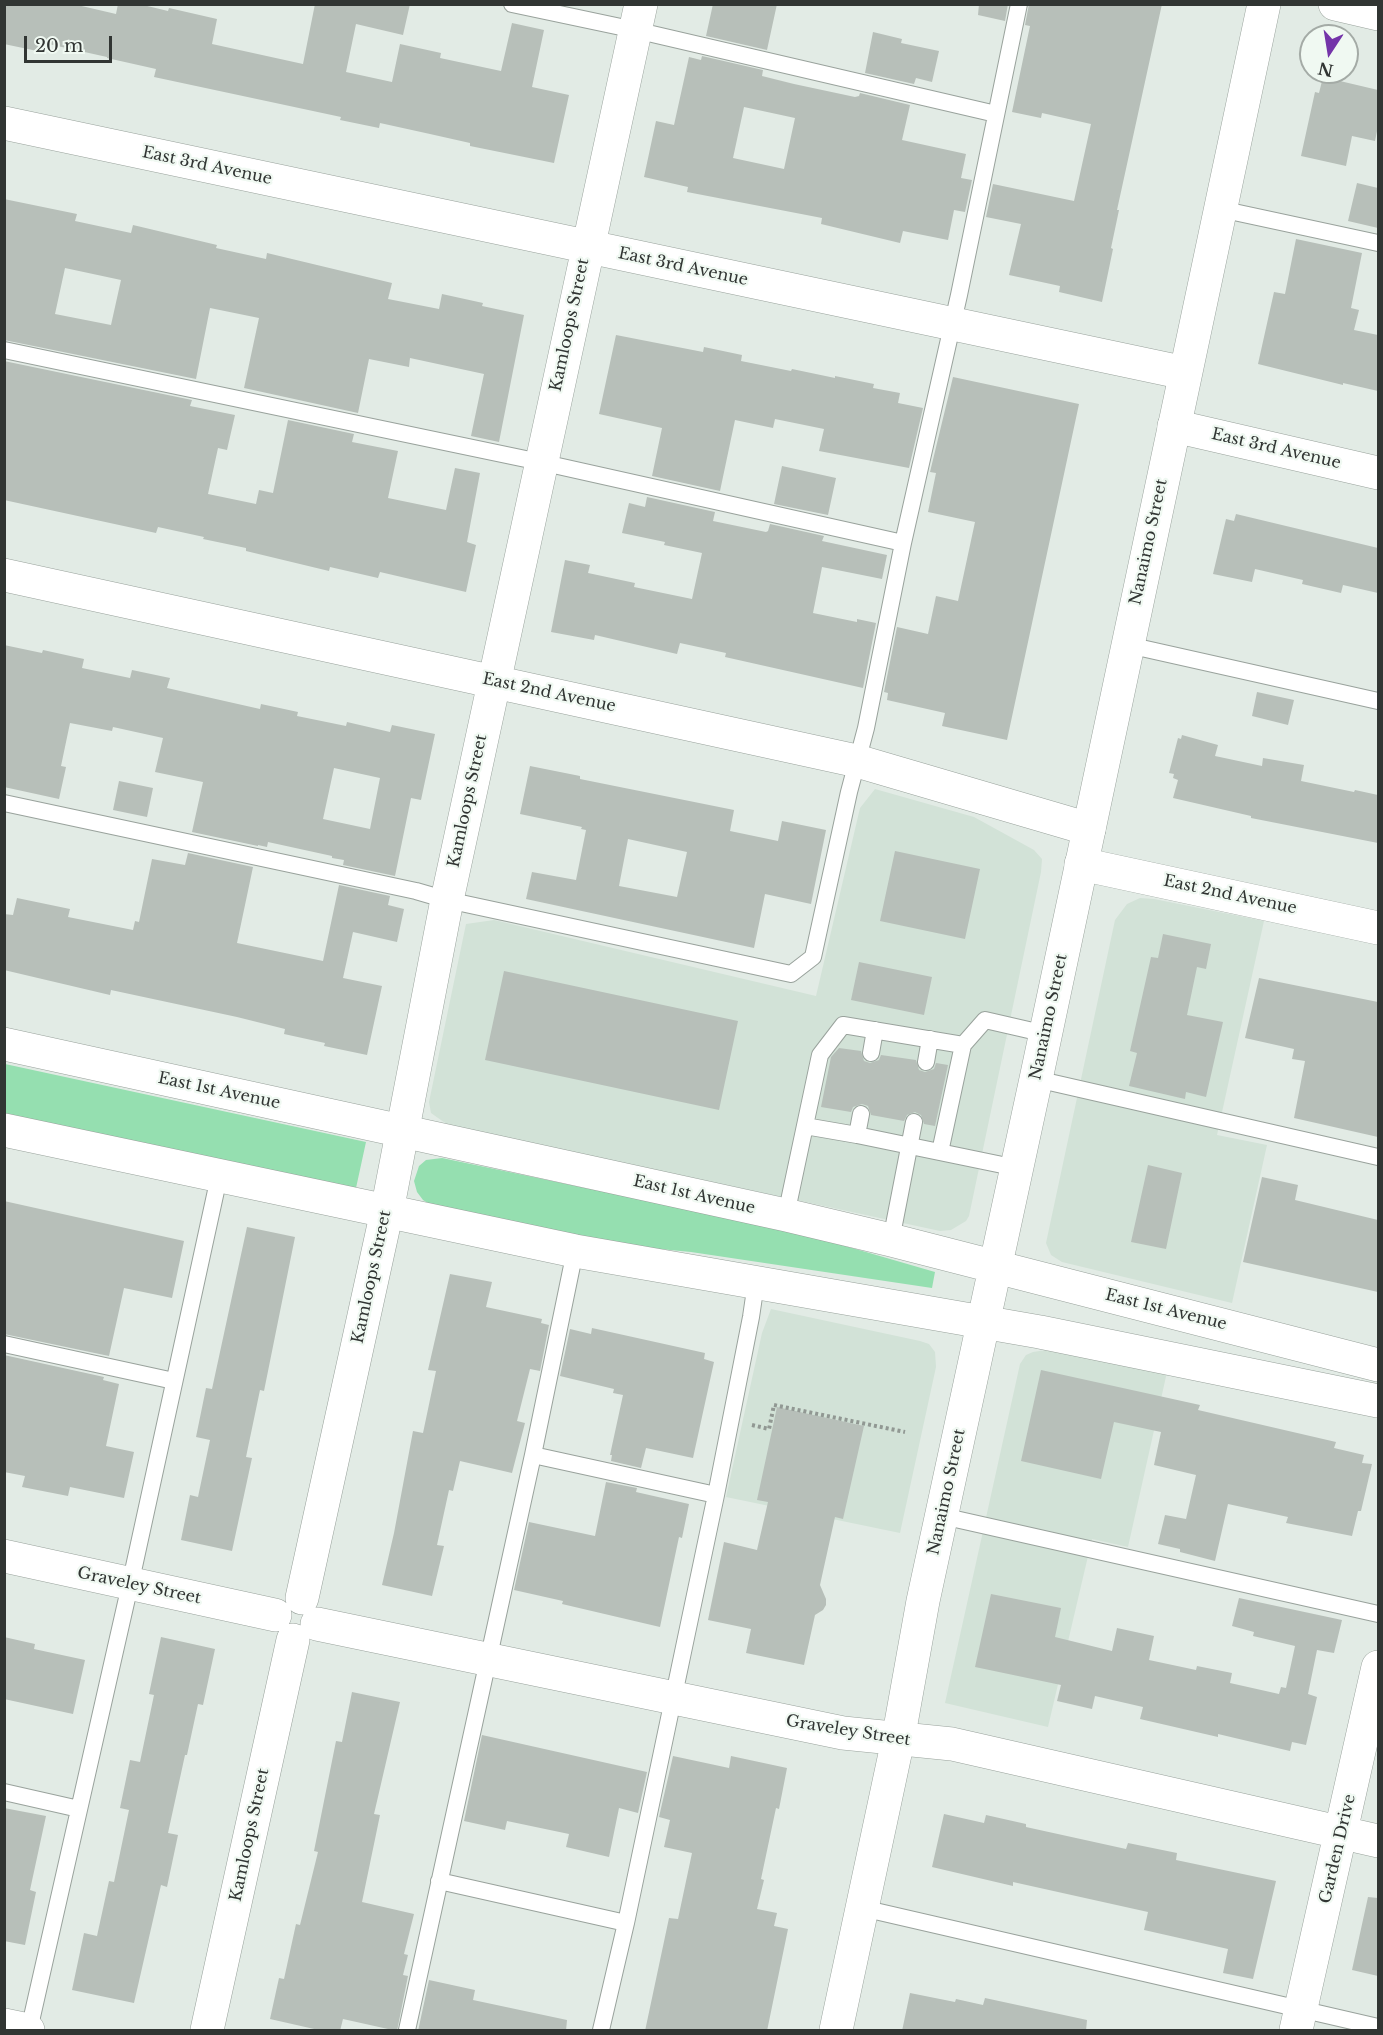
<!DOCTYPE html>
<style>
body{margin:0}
#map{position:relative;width:1383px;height:2035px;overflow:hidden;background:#e2ebe5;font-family:"Libre Baskerville",serif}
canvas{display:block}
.frame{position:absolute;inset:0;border:6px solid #313533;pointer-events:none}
.north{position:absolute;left:1299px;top:24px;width:60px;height:60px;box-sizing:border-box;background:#f0f9f2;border:2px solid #a4aba6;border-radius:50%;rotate:192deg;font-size:16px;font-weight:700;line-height:24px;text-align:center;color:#313533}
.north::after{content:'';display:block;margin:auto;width:21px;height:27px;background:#7434a9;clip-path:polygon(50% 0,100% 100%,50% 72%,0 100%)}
.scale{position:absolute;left:24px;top:36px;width:88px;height:27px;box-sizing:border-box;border:3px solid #313533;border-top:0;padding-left:8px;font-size:18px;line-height:21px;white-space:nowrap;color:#313533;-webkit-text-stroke:4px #f0f9f2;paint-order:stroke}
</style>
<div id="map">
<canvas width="1383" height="2035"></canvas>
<div class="frame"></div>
<div class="north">N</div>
<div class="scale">20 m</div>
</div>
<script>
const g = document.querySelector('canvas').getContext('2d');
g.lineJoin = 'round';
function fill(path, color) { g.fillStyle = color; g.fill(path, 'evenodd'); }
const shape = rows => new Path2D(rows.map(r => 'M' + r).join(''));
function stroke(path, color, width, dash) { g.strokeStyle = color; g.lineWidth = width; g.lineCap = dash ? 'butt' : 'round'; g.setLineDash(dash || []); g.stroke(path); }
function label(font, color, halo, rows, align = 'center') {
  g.font = font + ' "Libre Baskerville",serif'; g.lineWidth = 4.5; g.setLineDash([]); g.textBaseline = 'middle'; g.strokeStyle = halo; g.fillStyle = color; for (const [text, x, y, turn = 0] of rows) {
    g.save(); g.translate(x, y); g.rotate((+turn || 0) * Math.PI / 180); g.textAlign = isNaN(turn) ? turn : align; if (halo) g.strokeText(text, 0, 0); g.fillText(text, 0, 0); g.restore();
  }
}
fill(shape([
 [875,789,974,817,1034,850,1042,859,1041,872,969,1216,966,1221,951,1230,940,1231,448,1125,431,1113,429,1102,466,924,494,920,816,996,860,808],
 [1140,898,1154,899,1264,921,1217,1135,1267,1145,1232,1303,1062,1262,1051,1255,1046,1243,1115,920,1127,904],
 [771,1309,920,1341,929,1344,935,1352,936,1367,900,1533,726,1497,762,1333],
 [1046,1350,1167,1372,1128,1547,1092,1539,1048,1727,945,1703,1020,1364,1026,1355,1033,1352]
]), '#d2e2d7');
fill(shape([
 [5,1064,366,1142,356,1188,5,1114],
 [442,1158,772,1227,828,1241,935,1272,932,1288,691,1252,608,1244,434,1207,423,1200,417,1192,414,1181,419,1166,426,1160]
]), '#95dfb0');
fill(shape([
 [4,4,73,4,116,14,118,4,139,4,168,11,169,8,217,19,212,44,303,64,315,4,410,4,403,35,356,24,346,72,392,82,400,44,441,53,440,58,501,71,512,23,544,30,532,87,569,95,554,163,470,146,470,143,430,134,380,123,379,128,340,120,341,117,154,77,156,69,107,58,107,57,44,43,42,52,4,44],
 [713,4,777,4,767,50,706,36],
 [979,4,1008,4,1005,21,978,15],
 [1029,4,1162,4,1117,210,1119,210,1111,248,1113,249,1102,302,1059,292,1060,286,1009,275,1021,224,986,217,993,184,1074,201,1091,124,1042,113,1041,118,1012,112,1030,26,1025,25],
 [873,32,902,39,901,43,939,51,932,82,916,78,914,84,865,73],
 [702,56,763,70,762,76,794,84,855,97,859,96,860,93,910,105,902,140,966,154,961,178,972,180,965,212,954,210,948,240,903,231,900,243,821,224,822,218,687,192,688,187,644,177,656,121,674,125,689,57,701,60],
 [744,107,795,118,784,169,733,158],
 [1323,77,1378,90,1378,126,1375,141,1352,136,1346,166,1301,156,1315,92,1319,93],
 [1357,183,1378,188,1378,228,1348,221],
 [4,199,77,214,75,221,131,233,133,225,217,245,216,248,266,259,267,253,392,283,388,299,439,309,442,294,483,303,482,306,524,315,499,442,471,436,484,374,410,358,409,367,369,359,358,413,244,388,259,318,210,308,196,379,4,340],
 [65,268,121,280,111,325,55,314],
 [1296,239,1362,253,1351,308,1359,310,1354,330,1378,335,1378,391,1343,383,1343,385,1258,364,1274,292,1285,294],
 [616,335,703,352,704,347,742,355,741,361,791,371,792,369,835,378,835,376,874,384,873,388,900,393,898,403,923,408,909,468,819,451,824,429,775,419,773,428,735,420,720,491,652,476,662,428,599,414],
 [4,361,192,400,190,406,235,415,227,450,218,448,208,494,256,504,259,490,273,493,288,420,354,434,352,442,398,451,388,498,446,510,455,468,480,473,467,542,476,545,466,592,380,572,378,578,330,567,329,571,246,551,246,548,203,539,204,537,158,527,156,533,4,500],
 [953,377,1079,404,1007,740,942,726,945,713,887,700,888,693,884,692,897,627,928,634,936,596,958,601,975,522,928,512,936,473,930,472],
 [782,466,836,478,828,515,774,504],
 [647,497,715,512,713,521,766,532,768,531,770,524,824,536,822,541,887,555,882,579,822,567,813,613,857,622,857,619,876,623,863,688,725,657,726,653,680,643,677,654,595,635,594,640,551,632,565,560,590,565,588,573,635,583,634,587,692,599,702,553,664,545,665,542,622,533,629,503,645,507],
 [1236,514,1378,548,1378,593,1343,585,1341,593,1302,584,1303,580,1255,569,1252,582,1213,574,1226,519,1234,521],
 [4,645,42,653,43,650,84,659,82,668,130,678,132,670,170,678,167,688,260,709,261,704,298,712,297,716,346,726,347,722,390,732,392,725,435,734,421,800,411,798,395,876,343,865,344,860,332,858,332,856,268,842,267,847,258,845,258,846,192,832,203,782,155,772,163,738,113,727,112,731,70,723,61,766,66,767,59,799,4,787],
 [334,768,380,778,370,829,323,819],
 [1257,692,1294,700,1288,725,1252,716],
 [1182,735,1218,745,1215,756,1262,766,1263,758,1304,765,1301,781,1354,792,1355,790,1378,795,1378,843,1251,818,1251,816,1173,798,1178,780,1173,778,1174,774,1169,773,1178,738,1181,739],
 [530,766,580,776,580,779,734,810,730,831,778,841,782,821,826,830,811,904,765,894,754,948,526,899,532,872,576,880,586,830,581,829,582,827,520,814],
 [628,839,687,852,677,897,619,886],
 [119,781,153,788,147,817,113,810],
 [895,851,980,869,965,939,880,921],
 [188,853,253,867,237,943,323,961,339,885,390,896,388,905,404,909,397,942,353,932,343,978,382,986,367,1055,324,1046,325,1043,284,1034,285,1029,237,1017,111,990,110,995,4,970,4,914,13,915,17,898,70,909,68,917,133,930,135,921,139,922,152,859,185,865],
 [1163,934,1211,944,1206,969,1197,967,1187,1015,1223,1022,1206,1097,1186,1092,1185,1099,1129,1086,1137,1053,1130,1051,1151,957,1158,958],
 [859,962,932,977,924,1015,851,1000],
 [504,971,738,1021,719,1110,485,1060],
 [1259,978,1378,1002,1378,1137,1294,1118,1305,1061,1292,1059,1294,1049,1245,1038],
 [839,1048,861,1051,864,1061,870,1063,879,1060,881,1055,916,1060,919,1070,925,1072,934,1069,936,1063,948,1065,935,1126,924,1124,921,1115,915,1112,907,1115,904,1121,871,1115,868,1106,862,1104,853,1107,851,1112,821,1107,831,1057],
 [1148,1165,1182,1173,1166,1249,1131,1242],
 [1262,1177,1298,1185,1295,1200,1378,1220,1378,1292,1243,1262],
 [4,1201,184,1241,172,1298,124,1288,109,1356,4,1334],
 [247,1227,295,1237,264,1391,260,1390,246,1457,252,1458,232,1551,181,1540,190,1495,198,1497,210,1440,196,1437,206,1388,212,1389],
 [450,1274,492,1282,486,1307,542,1319,541,1323,549,1325,540,1371,530,1369,517,1421,525,1423,512,1473,460,1461,453,1491,449,1490,437,1545,444,1546,432,1596,382,1585,394,1533,413,1431,423,1433,436,1371,428,1370],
 [592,1328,705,1353,704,1359,714,1362,693,1458,646,1448,641,1468,611,1461,612,1455,610,1455,623,1395,613,1393,614,1389,560,1376,570,1329,591,1334],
 [4,1355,104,1377,103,1380,119,1384,106,1446,134,1452,124,1498,70,1487,68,1496,22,1487,25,1476,4,1472],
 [1041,1370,1200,1405,1198,1410,1336,1442,1334,1448,1364,1455,1362,1463,1372,1464,1361,1511,1358,1511,1352,1536,1286,1523,1288,1517,1228,1504,1215,1561,1180,1552,1180,1549,1158,1544,1165,1515,1186,1519,1196,1475,1154,1465,1161,1432,1114,1422,1101,1479,1021,1461],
 [777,1407,864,1426,843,1519,835,1517,820,1585,826,1599,826,1605,823,1610,815,1615,804,1665,746,1653,751,1629,708,1620,724,1542,757,1550,768,1502,757,1500],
 [606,1482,637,1488,636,1492,689,1504,682,1538,679,1537,660,1627,562,1604,563,1601,514,1590,529,1522,595,1536],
 [991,1594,1061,1608,1055,1637,1112,1651,1117,1628,1154,1636,1149,1660,1196,1670,1197,1666,1232,1673,1230,1683,1279,1694,1281,1687,1286,1688,1295,1646,1253,1636,1254,1632,1232,1626,1239,1598,1342,1620,1334,1653,1317,1650,1308,1694,1317,1697,1306,1745,1292,1742,1290,1751,1218,1734,1218,1737,1140,1719,1143,1707,1095,1696,1092,1709,1057,1701,1061,1685,975,1667],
 [4,1637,35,1644,34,1649,85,1660,73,1714,4,1699],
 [161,1637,215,1649,203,1705,198,1704,187,1755,185,1755,168,1833,178,1835,167,1887,161,1885,134,2003,72,1990,84,1933,97,1936,109,1881,114,1882,129,1810,120,1808,130,1760,140,1762,154,1695,149,1694],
 [352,1692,400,1702,374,1814,380,1815,362,1902,414,1914,404,1954,408,1955,403,1975,408,1976,397,2031,343,2019,340,2031,323,2031,270,2019,279,1978,284,1979,296,1924,300,1925,318,1852,314,1851,336,1741,342,1742],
 [482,1735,647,1772,638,1813,619,1808,609,1857,566,1847,569,1834,507,1821,505,1830,464,1821],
 [673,1756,729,1768,731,1756,787,1768,779,1809,776,1808,761,1879,764,1880,757,1909,777,1913,774,1926,788,1929,767,2031,645,2031,669,1918,678,1919,692,1853,664,1847,670,1820,659,1817],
 [4,1808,46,1816,30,1890,36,1892,25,1945,4,1941],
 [944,1814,984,1823,986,1815,1026,1824,1026,1827,1126,1849,1128,1843,1177,1853,1176,1860,1276,1881,1253,1979,1223,1973,1228,1949,1144,1930,1148,1912,1013,1882,1013,1886,932,1867],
 [1368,1897,1378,1898,1378,1976,1352,1970],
 [429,1980,475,1990,473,2000,567,2020,566,2031,418,2031],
 [910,1993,955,2002,956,1999,983,2005,985,1998,1087,2020,1086,2031,902,2031]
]), '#b7bfb9');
const lane = shape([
 [512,4,635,30,996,114],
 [1220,209,1378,243],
 [4,350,540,462,903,543],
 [1128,645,1378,701],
 [4,803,416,891,447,900,791,974,813,957,849,792,866,728,903,543,959,295,1019,4],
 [871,1053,875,1030],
 [926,1062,930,1039],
 [1036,1079,1378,1157],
 [805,1126,857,1135,1017,1168],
 [857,1135,861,1114],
 [940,1152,963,1045],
 [786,1215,820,1055,843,1025,963,1045,985,1020,1046,1034],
 [891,1240,914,1122],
 [4,1344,174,1381],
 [533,1455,716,1495],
 [942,1516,1378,1614],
 [4,1792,79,1809],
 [439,1881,626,1923],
 [862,1908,1378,2027],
 [29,2030,130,1585,219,1177],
 [407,2030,533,1455,575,1251],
 [601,2030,626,1923,716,1495,751,1317,756,1283]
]);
const street = shape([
 [1335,4,1378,14],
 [4,123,1185,373],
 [1174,426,1378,473],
 [4,575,857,761,1089,829],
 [1081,864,1378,928],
 [4,1556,275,1615],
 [302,1598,387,1211,447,900,641,4],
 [317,1624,843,1733,952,1744,1378,1841],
 [4,2025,28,2030],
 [207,2030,293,1640],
 [1296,2030,1378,1667]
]);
const secondary = shape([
 [4,1044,786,1215,891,1240,1378,1365],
 [4,1130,575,1251,1040,1332,1378,1401],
 [836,2030,898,1740,923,1601,1036,1079,1264,4]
]);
stroke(lane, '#99a29c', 18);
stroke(street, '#99a29c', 34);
stroke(secondary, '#99a29c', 34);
stroke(shape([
 [752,1425,769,1429,774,1405,905,1432]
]), '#919893', 4, [3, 3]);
stroke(lane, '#fff', 16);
stroke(street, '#fff', 33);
stroke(secondary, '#fff', 33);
label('16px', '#313533', '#f0f9f2', [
 ["East 3rd Avenue",207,166,12],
 ["East 3rd Avenue",683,267,12],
 ["Kamloops Street",570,325,-78],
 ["East 3rd Avenue",1276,449,13],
 ["Nanaimo Street",1149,542,-78],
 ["East 2nd Avenue",549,693,12],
 ["Kamloops Street",468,801,-78],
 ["East 2nd Avenue",1230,895,12],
 ["Nanaimo Street",1049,1017,-78],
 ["East 1st Avenue",219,1091,12],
 ["East 1st Avenue",694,1195,13],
 ["Kamloops Street",372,1277,-78],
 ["East 1st Avenue",1166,1310,14],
 ["Nanaimo Street",947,1492,-78],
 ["Graveley Street",139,1586,12],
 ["Graveley Street",848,1731,9],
 ["Kamloops Street",250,1835,-78],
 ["Garden Drive",1338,1849,-77]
]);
</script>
